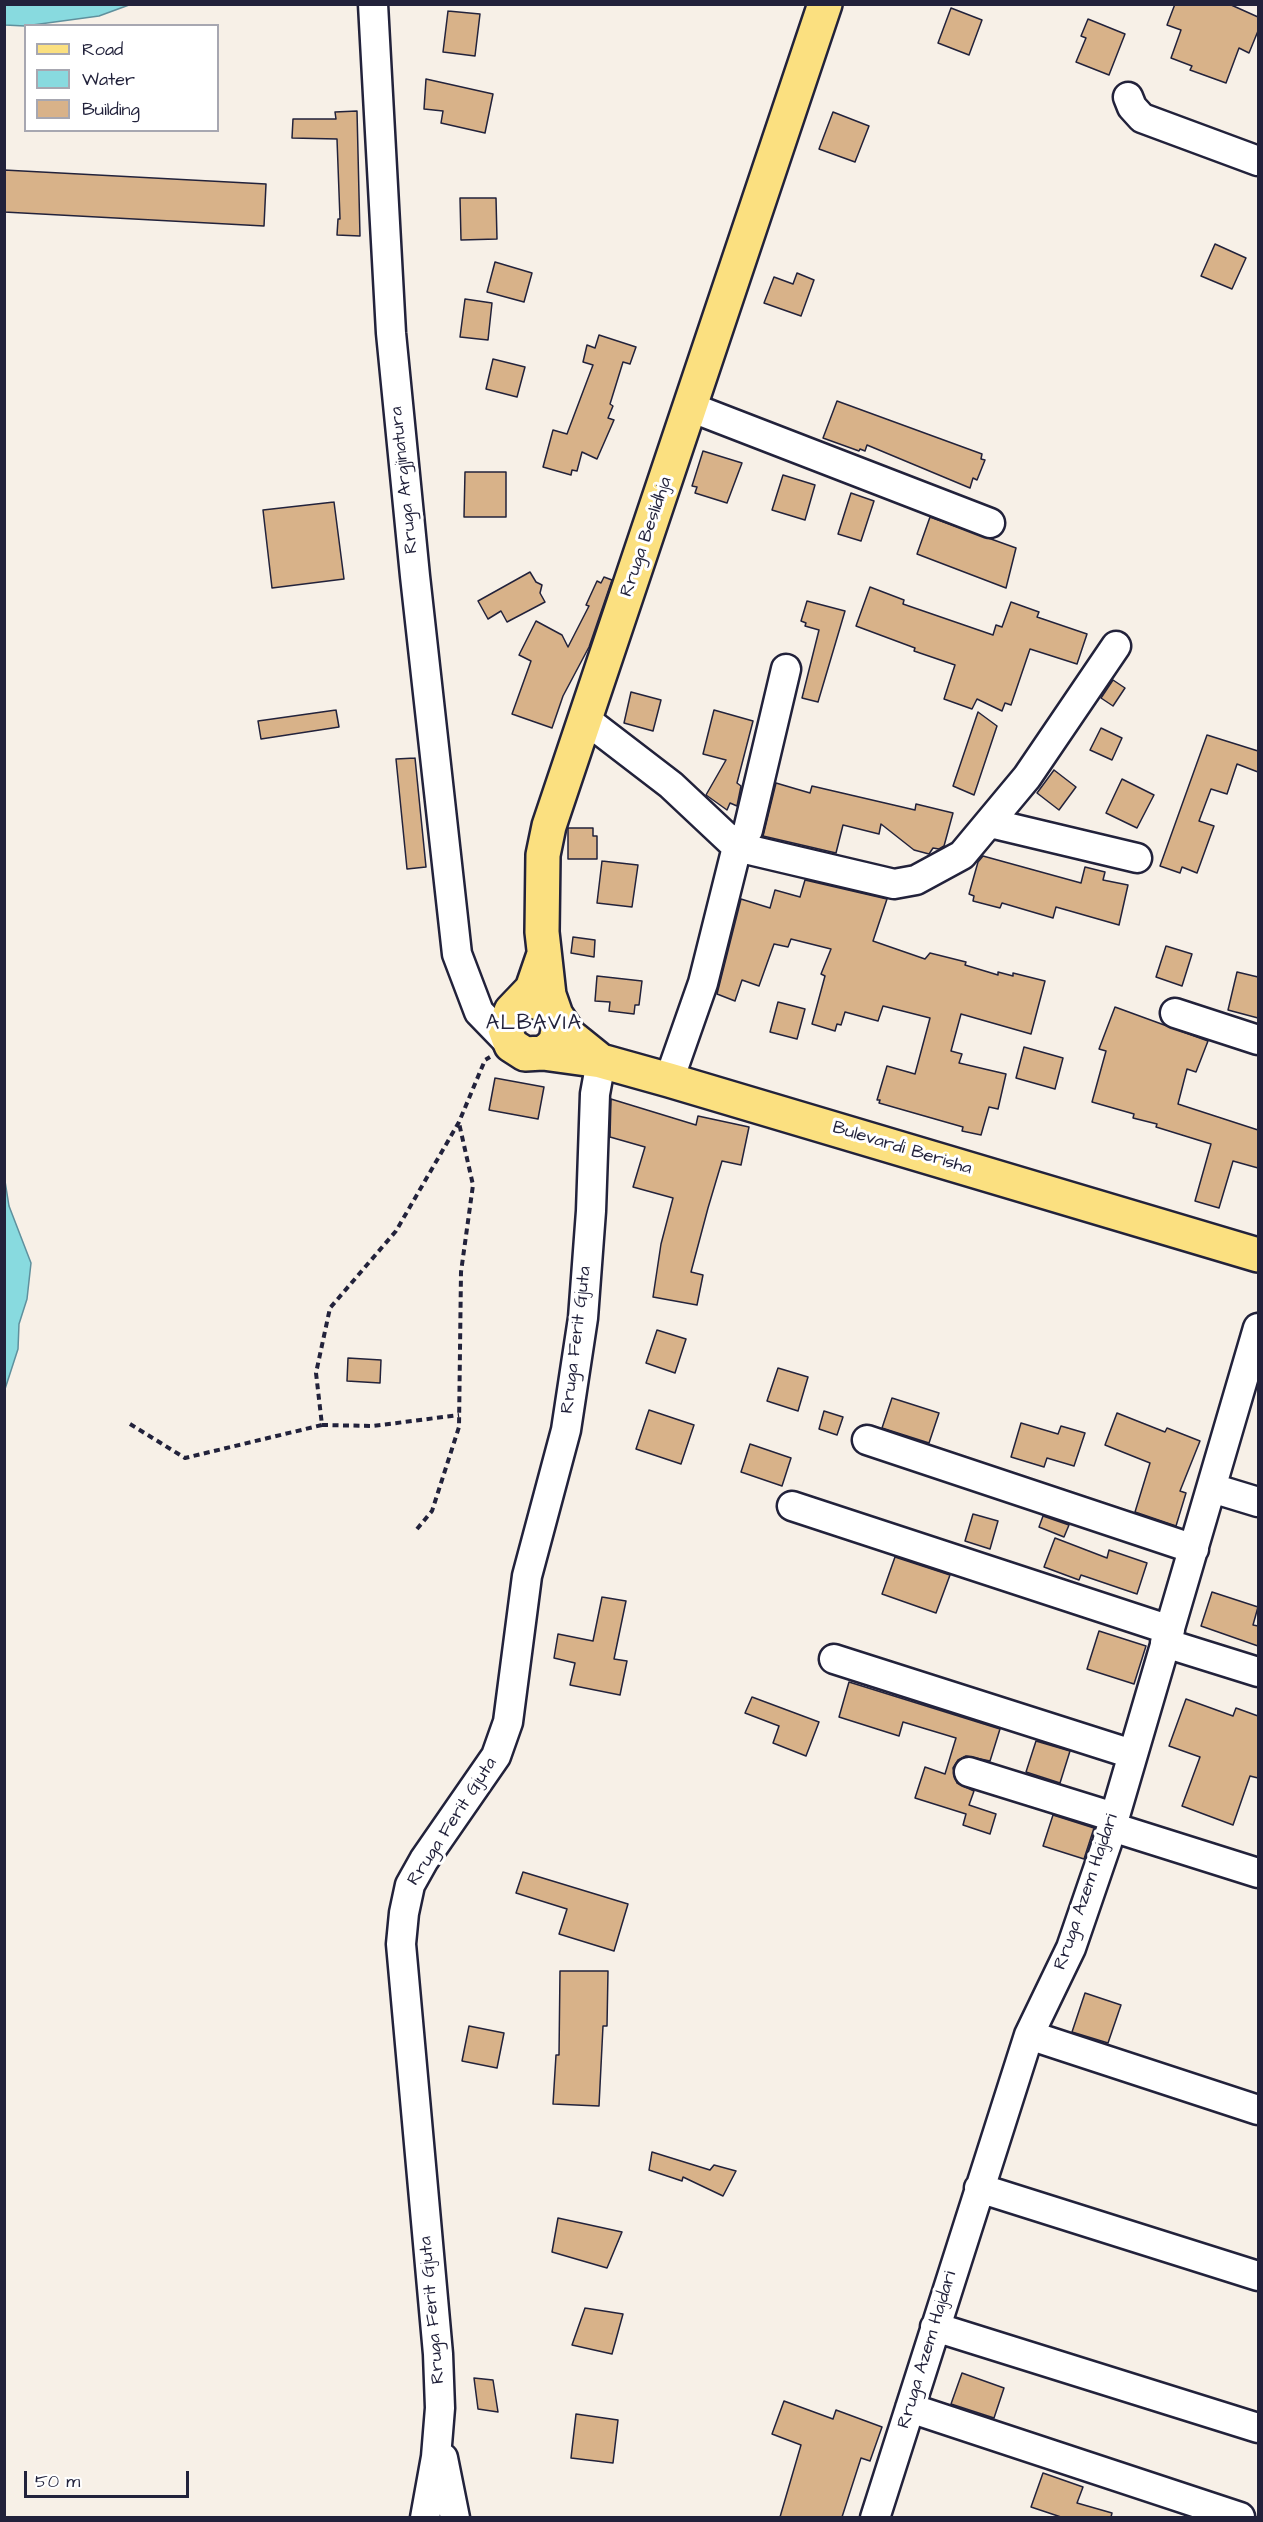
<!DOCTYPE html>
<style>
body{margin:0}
#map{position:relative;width:1263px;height:2522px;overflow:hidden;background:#f7f0e7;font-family:"Architects Daughter",sans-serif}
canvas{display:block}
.frame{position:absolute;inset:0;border:6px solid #22223b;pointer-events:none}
.legend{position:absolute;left:24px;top:24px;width:195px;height:108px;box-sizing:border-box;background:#fff;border:2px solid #a7a7b1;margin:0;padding:8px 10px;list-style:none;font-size:18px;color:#22223b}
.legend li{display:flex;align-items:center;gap:12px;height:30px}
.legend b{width:30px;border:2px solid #a7a7b1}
.scale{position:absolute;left:24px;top:2471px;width:165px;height:27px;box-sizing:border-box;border:3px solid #22223b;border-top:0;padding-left:8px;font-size:18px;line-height:21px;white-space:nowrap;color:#22223b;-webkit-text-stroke:4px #fff;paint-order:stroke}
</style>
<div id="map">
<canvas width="1263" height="2522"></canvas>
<div class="frame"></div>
<ul class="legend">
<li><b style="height:8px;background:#fbe080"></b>Road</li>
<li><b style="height:16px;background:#88dadf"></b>Water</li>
<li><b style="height:16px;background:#d8b289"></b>Building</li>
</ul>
<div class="scale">50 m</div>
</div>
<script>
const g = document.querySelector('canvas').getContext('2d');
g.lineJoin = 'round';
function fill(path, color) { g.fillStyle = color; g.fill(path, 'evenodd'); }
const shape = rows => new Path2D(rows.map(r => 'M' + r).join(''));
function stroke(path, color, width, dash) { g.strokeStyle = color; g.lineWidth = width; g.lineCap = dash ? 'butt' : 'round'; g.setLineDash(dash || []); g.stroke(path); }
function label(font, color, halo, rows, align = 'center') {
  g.font = font + ' "Architects Daughter",sans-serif'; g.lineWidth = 6; g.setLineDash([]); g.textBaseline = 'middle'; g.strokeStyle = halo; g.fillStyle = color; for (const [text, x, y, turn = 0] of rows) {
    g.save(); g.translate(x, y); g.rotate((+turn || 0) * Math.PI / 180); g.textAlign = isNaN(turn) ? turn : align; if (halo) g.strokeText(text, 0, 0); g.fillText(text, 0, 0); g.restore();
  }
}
const water = shape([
 [5,4,129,4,129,5,99,16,25,26,5,25,5,4],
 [5,1148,5,1181,9,1206,31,1263,27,1299,19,1324,18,1349,5,1389,5,1148]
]);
fill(water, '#88dadf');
stroke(water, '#5f909d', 1.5);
const building = shape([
 [1175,4,1229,4,1258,17,1258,31,1249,53,1239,48,1226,83,1190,70,1192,66,1171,58,1181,30,1167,25,1175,4],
 [951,8,982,20,969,55,938,43,951,8],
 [448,11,480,14,475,56,443,52,448,11],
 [1088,19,1125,34,1109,75,1076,62,1086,38,1081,36,1088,19],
 [426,79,493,94,485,133,441,123,443,111,424,109,426,79],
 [357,111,360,236,337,235,338,219,340,219,337,139,292,138,293,119,336,119,335,112,357,111],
 [833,112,869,126,855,162,819,149,833,112],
 [4,170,266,184,264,226,4,212,4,170],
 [460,198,496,198,497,239,461,240,460,198],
 [1215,244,1246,258,1232,289,1201,276,1215,244],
 [495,262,532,273,524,302,487,292,495,262],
 [797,273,814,280,801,316,764,303,774,277,793,284,797,273],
 [465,299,492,303,488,340,460,337,465,299],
 [599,335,636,347,630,364,623,362,610,404,613,406,608,418,614,420,597,459,582,452,577,471,572,470,571,475,543,467,553,430,567,434,593,365,583,362,587,345,595,348,599,335],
 [493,359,525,367,517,397,486,389,493,359],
 [837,401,982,454,981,459,985,460,977,480,973,478,970,488,867,445,865,451,860,449,859,451,823,438,837,401],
 [703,451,742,463,727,503,695,493,697,487,692,486,703,451],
 [465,472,506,472,506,517,464,517,465,472],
 [783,475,815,485,805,520,772,510,783,475],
 [851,493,874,501,861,541,838,534,851,493],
 [334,502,344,579,272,588,263,510,334,502],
 [930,517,1016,548,1006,588,917,554,930,517],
 [530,572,536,582,542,585,540,593,545,602,507,622,501,611,488,619,478,601,530,572],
 [604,577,612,580,589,647,563,696,552,728,512,714,531,661,519,655,536,621,562,635,568,647,589,606,586,605,597,581,601,583,604,577],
 [870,587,904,600,903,604,993,635,996,625,1002,627,1011,602,1039,612,1037,617,1087,634,1077,664,1030,649,1011,705,1005,703,1002,711,977,699,972,709,944,699,955,665,914,651,915,648,856,626,870,587],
 [807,601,845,611,818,702,802,698,819,630,805,626,806,623,801,621,807,601],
 [1113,680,1125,688,1113,706,1101,698,1113,680],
 [631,692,661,700,653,731,624,723,631,692],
 [336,710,339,727,261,739,258,721,336,710],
 [714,710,753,721,737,783,741,786,737,806,730,803,727,810,706,795,726,760,703,754,714,710],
 [978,712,997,726,974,795,953,786,978,712],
 [1101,728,1122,738,1112,760,1090,750,1101,728],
 [1207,735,1258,751,1258,772,1237,764,1227,794,1211,789,1199,821,1214,826,1197,873,1182,867,1180,873,1160,866,1207,735],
 [415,758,426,867,407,869,396,759,415,758],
 [1054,770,1076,787,1059,810,1037,793,1054,770],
 [1122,779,1154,795,1137,828,1106,813,1122,779],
 [776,783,810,793,812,786,915,810,916,804,953,813,944,846,939,849,933,848,929,854,914,850,881,824,879,834,843,825,836,853,763,836,776,783],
 [568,828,593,828,593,836,597,836,597,859,568,859,568,828],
 [983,856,1081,883,1085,867,1105,872,1103,880,1128,885,1119,925,1056,907,1053,918,1002,903,1000,908,973,901,974,896,969,894,978,862,983,856],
 [602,861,638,865,632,907,597,903,602,861],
 [805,880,887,899,873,941,925,959,930,953,966,962,965,965,998,975,998,972,1013,976,1013,973,1045,981,1031,1034,961,1014,951,1051,962,1054,959,1063,1006,1074,998,1109,989,1107,981,1135,962,1131,963,1127,879,1103,880,1100,877,1100,887,1066,915,1074,930,1018,883,1006,878,1021,845,1012,841,1025,837,1024,835,1031,812,1024,825,976,821,974,831,949,791,939,788,947,774,944,759,986,742,980,735,1001,717,994,741,899,770,908,775,890,800,897,805,880],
 [573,937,595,940,594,957,571,953,573,937],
 [1166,946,1192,954,1182,986,1156,977,1166,946],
 [1237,972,1258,977,1258,1018,1228,1010,1237,972],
 [597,976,642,981,639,1005,635,1005,634,1014,609,1011,610,1002,595,1001,597,976],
 [778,1002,805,1009,797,1039,770,1032,778,1002],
 [1115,1007,1208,1041,1196,1072,1187,1069,1178,1104,1258,1130,1258,1168,1233,1161,1219,1208,1195,1201,1211,1144,1156,1127,1157,1124,1133,1118,1134,1114,1092,1102,1106,1051,1099,1049,1115,1007],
 [1024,1047,1063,1058,1055,1089,1016,1078,1024,1047],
 [495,1078,544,1087,538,1119,489,1110,495,1078],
 [611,1099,696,1125,698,1116,749,1127,741,1165,722,1161,708,1208,691,1272,703,1275,697,1305,653,1297,661,1244,673,1198,633,1187,645,1147,610,1137,611,1099],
 [657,1330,686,1339,675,1373,646,1363,657,1330],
 [348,1358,381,1360,380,1383,347,1381,348,1358],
 [778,1368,808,1377,798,1411,767,1401,778,1368],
 [892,1398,939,1413,929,1443,882,1428,892,1398],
 [649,1410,694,1425,681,1464,636,1449,649,1410],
 [824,1411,843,1417,837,1435,819,1429,824,1411],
 [1117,1413,1165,1432,1167,1428,1200,1441,1180,1491,1186,1493,1176,1526,1135,1512,1150,1463,1105,1445,1117,1413],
 [1021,1423,1058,1434,1061,1426,1085,1433,1074,1466,1047,1458,1044,1467,1011,1457,1021,1423],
 [750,1444,791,1458,782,1486,741,1472,750,1444],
 [973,1514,998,1521,990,1549,965,1541,973,1514],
 [1043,1516,1069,1525,1064,1537,1039,1527,1043,1516],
 [1055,1538,1107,1558,1109,1550,1147,1563,1137,1594,1081,1575,1079,1580,1044,1567,1055,1538],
 [895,1557,950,1575,936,1613,882,1594,895,1557],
 [1212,1592,1258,1607,1253,1625,1258,1626,1258,1646,1201,1626,1212,1592],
 [602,1597,626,1601,614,1659,627,1661,620,1695,570,1685,575,1663,554,1658,558,1634,593,1641,602,1597],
 [1099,1631,1146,1646,1134,1684,1087,1669,1099,1631],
 [849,1682,1000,1729,990,1761,966,1756,958,1760,953,1768,957,1783,974,1791,969,1805,996,1814,990,1834,963,1825,966,1814,915,1798,925,1767,945,1774,956,1738,903,1722,899,1736,839,1717,849,1682],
 [752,1697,819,1722,806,1756,773,1743,779,1726,745,1713,752,1697],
 [1186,1699,1233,1716,1236,1708,1258,1716,1258,1778,1250,1776,1233,1825,1182,1806,1200,1757,1169,1746,1186,1699],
 [1036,1741,1070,1751,1060,1783,1026,1772,1036,1741],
 [1053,1815,1094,1828,1084,1859,1043,1846,1053,1815],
 [523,1872,628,1904,614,1951,559,1934,567,1909,516,1893,523,1872],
 [560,1971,608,1971,607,2026,603,2026,599,2106,553,2104,556,2055,559,2055,560,1971],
 [1085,1993,1121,2005,1108,2043,1072,2032,1085,1993],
 [469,2026,504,2033,497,2068,462,2061,469,2026],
 [652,2152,710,2170,714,2165,736,2171,723,2196,683,2177,682,2181,649,2170,652,2152],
 [558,2218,622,2232,607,2268,552,2252,558,2218],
 [585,2308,623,2314,612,2354,572,2345,585,2308],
 [962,2373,1004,2388,994,2418,951,2404,962,2373],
 [474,2378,493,2380,498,2412,478,2409,474,2378],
 [784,2401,833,2419,836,2410,882,2427,870,2461,861,2458,842,2517,780,2517,801,2445,772,2434,784,2401],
 [576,2414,618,2420,613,2463,571,2458,576,2414],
 [1043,2473,1083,2487,1077,2503,1112,2513,1111,2517,1061,2517,1031,2507,1043,2473]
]);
fill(building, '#d8b289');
stroke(building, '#22223b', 1.5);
const minor = shape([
 [373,4,391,333,415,576,457,954,479,1012,511,1045],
 [1128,97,1132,107,1142,118,1258,161],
 [690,407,990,523],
 [786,669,748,830,737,847,894,884,916,880,962,855,1027,777,1116,646],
 [585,719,671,785,737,847,703,983,669,1080],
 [990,823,1137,858],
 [1175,1013,1258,1040],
 [867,1440,1194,1549],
 [1212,1488,1258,1502],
 [792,1506,1170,1630],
 [1165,1643,1258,1672],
 [834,1659,1132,1754],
 [969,1772,1114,1817],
 [1112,1827,1258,1873],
 [1029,2035,1258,2110],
 [979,2188,1258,2276],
 [935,2327,1258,2428],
 [910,2408,1240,2517],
 [443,2458,455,2518],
 [425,2518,436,2457,440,2408,438,2354,401,1944,404,1913,410,1885,424,1860,496,1756,508,1722,527,1576,566,1430,583,1318,591,1211,595,1094,601,1061],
 [875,2518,1029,2035,1071,1948,1107,1843,1258,1328]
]);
const major = shape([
 [517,1005,534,1001,551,1008,559,1024,556,1041,550,1048,543,1053,525,1054,511,1045,505,1029,511,1011,532,989,543,957],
 [543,1053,601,1061,669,1080,1258,1255],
 [601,1061,570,1036,556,1015,549,995,542,932,543,855,549,826,825,4]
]);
stroke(minor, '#22223b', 33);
stroke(major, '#22223b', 38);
stroke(shape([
 [130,1424,185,1458,322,1425,316,1373,330,1308,396,1231,459,1122,485,1060,490,1057],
 [322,1425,373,1426,459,1415],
 [417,1529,432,1511,459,1427,461,1272,473,1185,459,1123]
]), '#22223b', 4, [6, 4.5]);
stroke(minor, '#fff', 28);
stroke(major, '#fbe080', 33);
label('18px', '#22223b', '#fff', [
 ["Rruga Argjinatura",405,480,-96],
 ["Rruga Beslidhja",647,537,-71],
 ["Bulevardi Berisha",902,1149,17],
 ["Rruga Ferit Gjuta",577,1340,-83],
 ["Rruga Ferit Gjuta",453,1822,-57],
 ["Rruga Azem Hajdari",1087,1892,-71],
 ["Rruga Ferit Gjuta",433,2310,-95],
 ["Rruga Azem Hajdari",928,2350,-73]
]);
g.letterSpacing = '1.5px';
label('21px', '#22223b', '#fff', [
 ["ALBAVIA",534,1025]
]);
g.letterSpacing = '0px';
</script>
